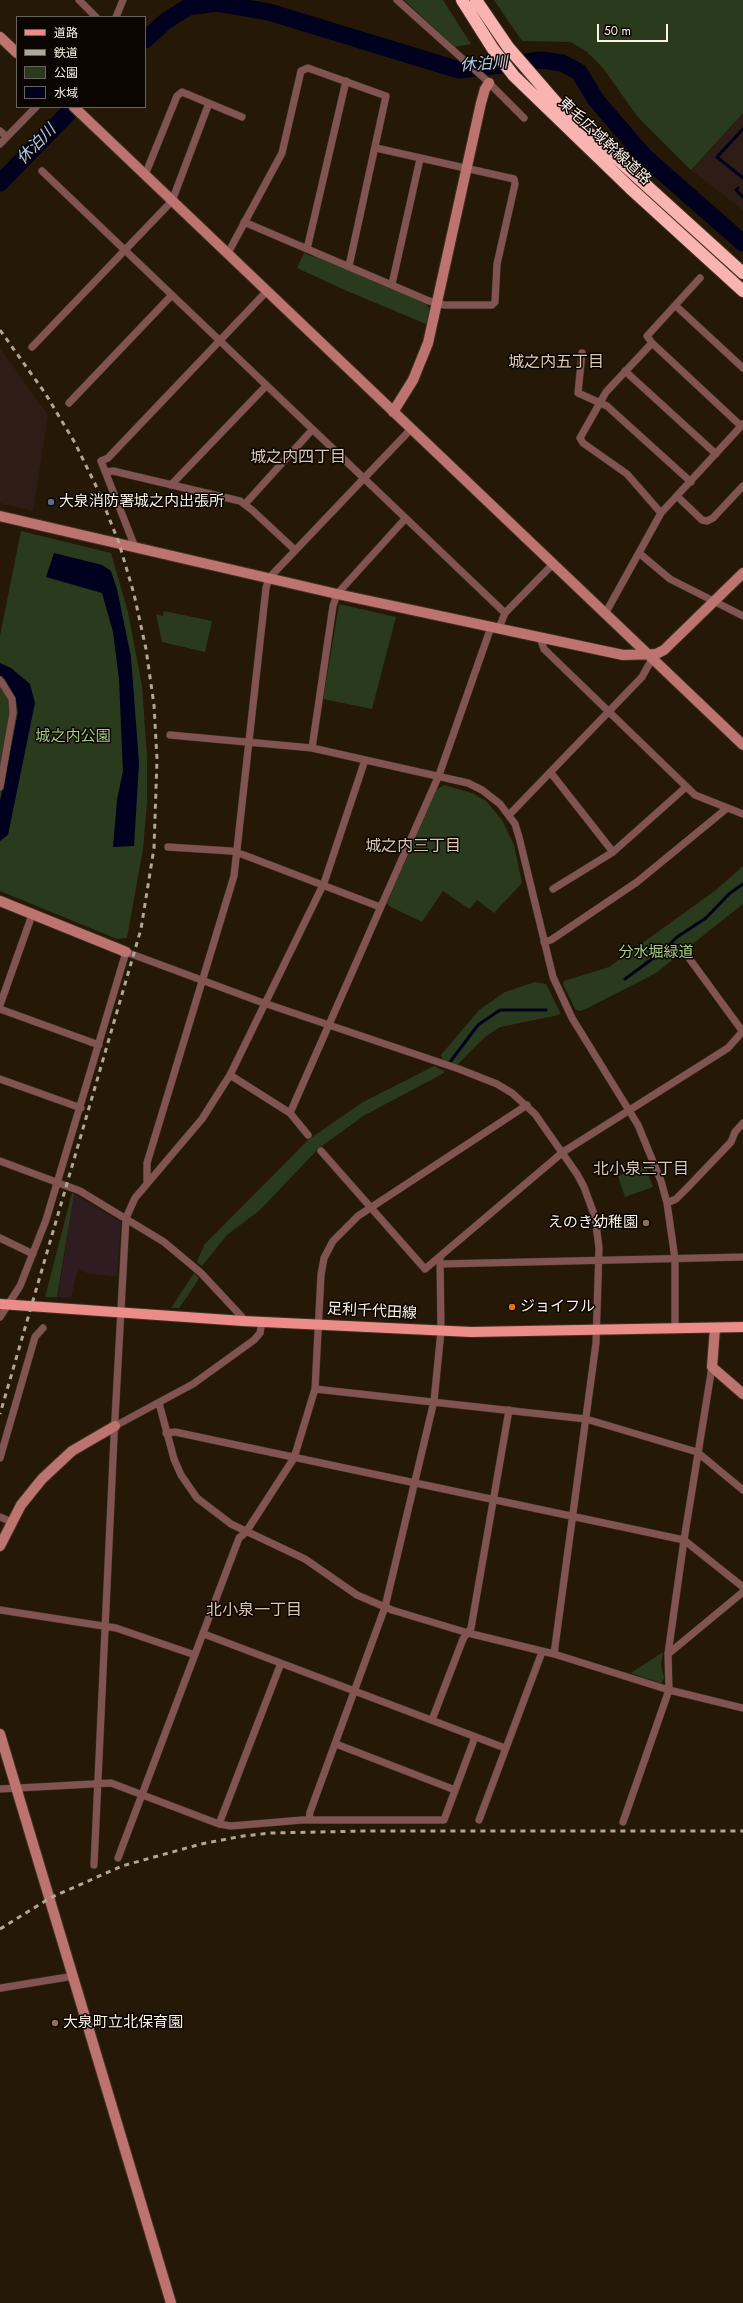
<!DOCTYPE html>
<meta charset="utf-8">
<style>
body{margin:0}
#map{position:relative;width:743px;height:2303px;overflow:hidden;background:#251806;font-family:Jost,"Noto Sans JP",sans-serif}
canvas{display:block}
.legend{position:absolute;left:16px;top:16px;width:130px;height:92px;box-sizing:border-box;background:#0a0501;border:1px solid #6a635d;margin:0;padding:5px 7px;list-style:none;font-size:12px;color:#fbf1e6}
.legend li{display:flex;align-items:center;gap:8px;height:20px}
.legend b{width:20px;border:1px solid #6a635d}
.scale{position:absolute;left:597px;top:24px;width:71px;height:18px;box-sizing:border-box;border:2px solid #fbf1e6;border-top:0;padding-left:5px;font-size:12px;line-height:14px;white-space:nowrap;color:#fbf1e6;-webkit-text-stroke:3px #0a0501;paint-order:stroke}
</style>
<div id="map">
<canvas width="743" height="2303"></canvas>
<ul class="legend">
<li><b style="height:5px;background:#eb8c89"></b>道路</li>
<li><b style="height:5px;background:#b1a699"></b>鉄道</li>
<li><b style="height:11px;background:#2a3a1d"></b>公園</li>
<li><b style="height:11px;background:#00001f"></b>水域</li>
</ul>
<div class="scale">50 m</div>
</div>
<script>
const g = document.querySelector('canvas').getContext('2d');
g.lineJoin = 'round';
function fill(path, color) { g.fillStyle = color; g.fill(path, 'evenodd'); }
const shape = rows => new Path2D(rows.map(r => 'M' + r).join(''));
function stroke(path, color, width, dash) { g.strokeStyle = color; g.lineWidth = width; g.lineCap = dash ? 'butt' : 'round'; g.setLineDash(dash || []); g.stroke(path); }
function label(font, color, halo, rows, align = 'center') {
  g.font = font + ' Jost,"Noto Sans JP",sans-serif'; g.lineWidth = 3; g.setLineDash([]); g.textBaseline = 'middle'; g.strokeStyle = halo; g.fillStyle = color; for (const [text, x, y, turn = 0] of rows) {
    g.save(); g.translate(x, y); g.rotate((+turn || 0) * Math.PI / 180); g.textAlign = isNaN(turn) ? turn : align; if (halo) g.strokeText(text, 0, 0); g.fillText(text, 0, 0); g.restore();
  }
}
fill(shape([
 [74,1194,121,1222,117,1277,87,1273,78,1268,71,1298,58,1297]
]), '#2e1c21');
fill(shape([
 [743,113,743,210,691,170],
 [0,348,48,415,33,511,0,503]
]), '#2e1d17');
fill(shape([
 [404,0,443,0,471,44,455,47],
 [494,0,743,0,743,113,691,170,637,116,603,68,587,52,571,42,522,41],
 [304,253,313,257,315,255,426,303,430,311,426,324,347,291,297,268],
 [21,531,111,553,128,612,142,686,147,756,147,803,143,849,127,938,117,939,0,891,0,636],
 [339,604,396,617,372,709,323,699],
 [164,611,212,621,205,652,162,642,156,614,163,616],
 [444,785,472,793,486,801,502,820,514,845,522,883,494,913,477,900,469,909,443,891,422,922,389,906,387,903,437,789],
 [743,866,743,904,656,973,586,1009,579,1011,575,1009,563,984,564,981,609,967,716,890],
 [535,982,546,984,560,1012,559,1015,500,1027,485,1037,457,1065,444,1062,441,1055,479,1010,505,992],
 [434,1066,444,1071,444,1073,365,1115,319,1148,260,1210,227,1235,202,1266,197,1262,204,1245,308,1140,363,1102],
 [645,1166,653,1187,625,1197,618,1176],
 [72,1193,74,1194,57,1297,45,1297],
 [194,1273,199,1278,189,1294,179,1308,171,1308],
 [663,1652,661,1665,664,1678,661,1683,631,1673]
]), '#2a3a1d');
fill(shape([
 [54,553,102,565,111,571,117,589,131,657,139,763,134,846,113,847,117,800,123,771,119,679,113,632,102,593,46,577],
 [0,663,11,668,30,684,35,703,8,835,0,841,0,801,18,712,15,697,5,679,0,677]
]), '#00001f');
stroke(shape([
 [188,7,190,0],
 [743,129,717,157,743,178],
 [738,188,736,190,743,197],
 [625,979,663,951,677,937,706,918,729,894,743,884],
 [450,1062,478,1025,500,1010,546,1010]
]), '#00001f', 3);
stroke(shape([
 [145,40,166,21,188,7,217,3,269,12,459,70,542,60,562,63,579,72,596,100,645,157,743,243],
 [0,183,74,107]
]), '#00001f', 17);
const street = shape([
 [79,0,96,17],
 [397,0,485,79,524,118],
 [116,17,123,0],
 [0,131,7,137],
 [0,144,36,107],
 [42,171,505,613],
 [145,175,177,96,182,92,242,117],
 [244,222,429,301,444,305,492,305,495,302,497,264,515,184,514,179,376,148],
 [307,249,346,81],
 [228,253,282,153,301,71,308,68,386,96,349,266],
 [392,284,420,159],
 [676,306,743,368],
 [652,343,741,426],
 [32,347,172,201,209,103],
 [582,353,578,393,607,406,691,482],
 [625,371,716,454],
 [69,403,171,296],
 [106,472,113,471,240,501,252,510,295,550],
 [171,485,266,386],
 [678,497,702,520,707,521,713,518,743,486],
 [245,504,312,430],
 [661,513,627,474,583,443,580,438,606,392,652,343,647,336,700,278],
 [135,547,101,461,108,458,267,291],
 [639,553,670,579,743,616],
 [605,614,661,513,743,424],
 [499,628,505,613,553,564],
 [540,638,544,649,695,795,743,814],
 [0,680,12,699,13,713,0,787],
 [170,735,312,748,468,783,482,790,500,804,515,824,519,837,553,977,572,1018,638,1125,661,1181,667,1203,675,1259,675,1329],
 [312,748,333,606,337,594,405,519],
 [551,773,613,852],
 [509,815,642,677,652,659],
 [168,847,231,851,244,855,380,907],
 [553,889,613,852,686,787],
 [544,942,551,940,637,882,726,809],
 [686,954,743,1032],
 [0,1005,32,915],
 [0,1009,99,1045],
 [230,1075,290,1113,308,1135],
 [0,1079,81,1108],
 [290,1113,439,775,491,627],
 [321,1151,425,1269,563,1152,728,1048,743,1031],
 [0,1161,80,1191,164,1242,201,1273,242,1317,243,1321],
 [147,1182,147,1163,234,876,266,588,269,578,411,429],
 [667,1203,676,1199,688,1187,731,1142,735,1132,743,1123],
 [0,1238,33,1254],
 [440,1264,743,1257],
 [0,1317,20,1286,46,1220,126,952,258,1001,459,1069,497,1084,512,1093,535,1114,577,1174,584,1187,595,1217,599,1248,596,1343,554,1654],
 [315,1389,586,1419,697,1452,743,1490],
 [159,1403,174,1459,181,1475,197,1498,231,1524,305,1559,357,1595,392,1610,468,1633,554,1654,669,1690,743,1708],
 [115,1426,193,1384,254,1340,260,1333,262,1322],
 [166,1433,175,1432,684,1540,743,1587],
 [0,1458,35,1337,43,1328],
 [0,1517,12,1522],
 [0,1610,116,1628,195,1655],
 [204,1634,505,1748],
 [668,1654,743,1592],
 [432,1720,463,1639,471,1628,509,1410],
 [336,1744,455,1790],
 [0,1789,111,1783,219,1824,231,1826,302,1820,444,1820,475,1737],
 [309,1820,310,1812,385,1607,434,1401,441,1331,440,1257],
 [479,1820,542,1652],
 [623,1822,669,1690,668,1654,684,1540,712,1367],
 [219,1824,281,1663],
 [118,1858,239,1538,246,1532,294,1458,315,1389,321,1275,324,1258,333,1241,358,1216,527,1105],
 [94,1865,114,1437,126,1218,135,1198,202,1119,230,1075,324,883,365,760],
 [1,1988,74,1976]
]);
const secondary = shape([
 [0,37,17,53],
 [74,107,743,745],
 [393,412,413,380,428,343,481,103,485,89,489,83],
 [0,516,337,594,623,655,656,654,664,650,743,573],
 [0,901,126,952],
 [715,1328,712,1367,743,1394],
 [0,1546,21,1505,42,1479,72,1451,115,1426],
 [0,1734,171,2303]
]);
const primary = shape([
 [0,1304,243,1321,471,1332,743,1327]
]);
const highway = shape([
 [462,0,493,49,514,76,630,188,743,291],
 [476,0,508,47,560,107,743,273]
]);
stroke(street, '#3f3221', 8);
stroke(secondary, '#3f3221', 12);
stroke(primary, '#3f3221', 12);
stroke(highway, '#3f3221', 14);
stroke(street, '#815452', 7);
stroke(secondary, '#bd7471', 10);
stroke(primary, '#eb8c89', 10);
stroke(highway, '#f9b3b0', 12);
stroke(shape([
 [0,330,45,393,75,443,98,490,119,543,134,594,146,649,154,705,157,759,154,848,141,929,0,1414],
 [0,1929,50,1898,122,1866,201,1844,243,1836,271,1833,366,1831,743,1831]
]), '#b1a699', 3, [5, 5]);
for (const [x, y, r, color] of [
 [51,502,4,"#5c6f8a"],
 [646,1223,4,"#8d6e63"],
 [512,1307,4,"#e8710a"],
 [55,2023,4,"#8d6e63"]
]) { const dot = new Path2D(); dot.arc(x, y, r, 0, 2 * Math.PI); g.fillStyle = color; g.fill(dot); stroke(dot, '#0a0501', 1.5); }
label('15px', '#fbf1e6', '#0a0501', [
 ["東毛広域幹線道路",604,142,43],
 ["足利千代田線",372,1312,3]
]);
label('15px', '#fbf1e6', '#0a0501', [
 ["大泉消防署城之内出張所",59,502],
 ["えのき幼稚園",638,1223,"right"],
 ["ジョイフル",520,1307],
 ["大泉町立北保育園",63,2023]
], 'left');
label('15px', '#a4cd85', '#0a0501', [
 ["城之内公園",73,737],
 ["分水堀緑道",656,953]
]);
label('italic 16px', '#afcaf2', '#0a0501', [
 ["休泊川",484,65,-4],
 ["休泊川",37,145,-46]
]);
label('16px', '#dbc8b2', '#0a0501', [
 ["城之内五丁目",556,363],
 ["城之内四丁目",298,458],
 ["城之内三丁目",413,847],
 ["北小泉三丁目",641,1170],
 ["北小泉一丁目",254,1611]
]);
</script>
